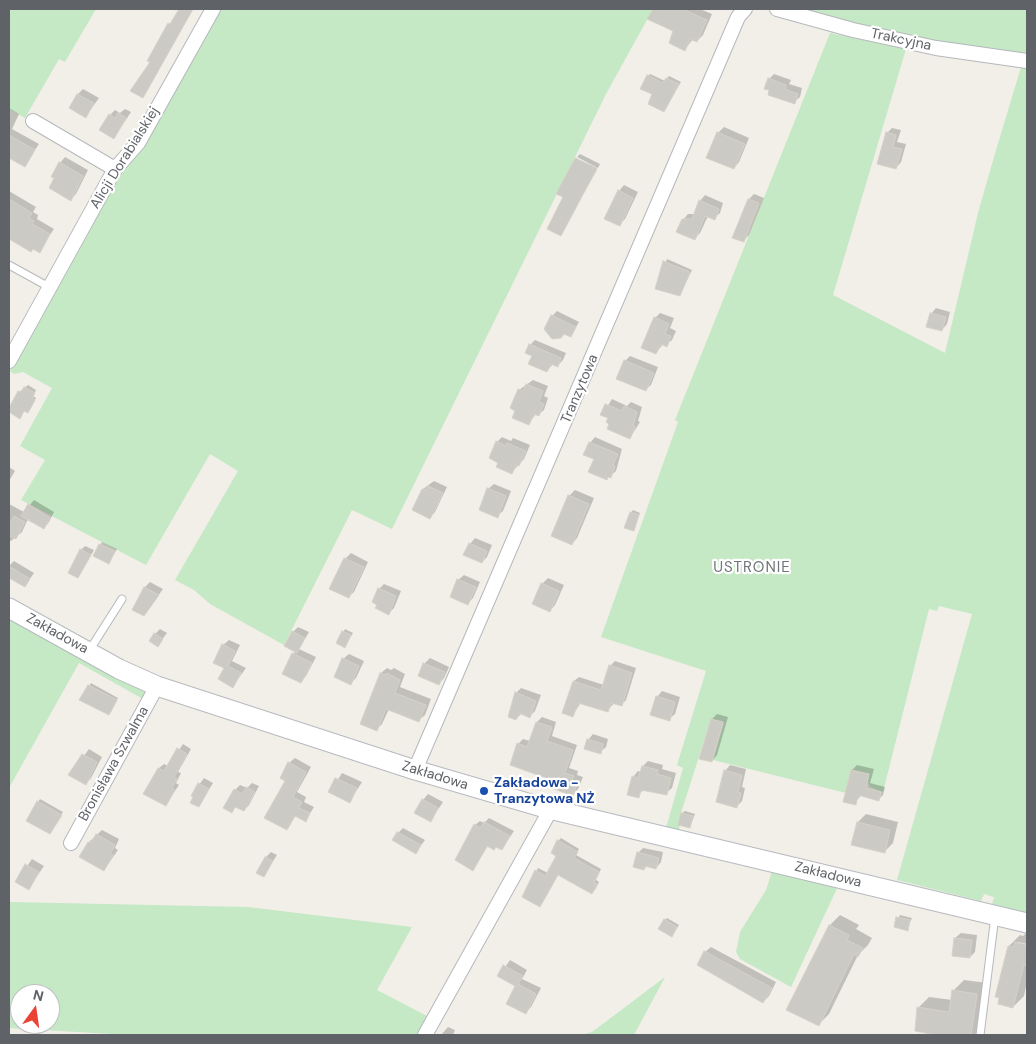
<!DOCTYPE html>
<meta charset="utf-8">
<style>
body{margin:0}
#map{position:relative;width:1036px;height:1044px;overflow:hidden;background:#f1efe8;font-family:"DM Sans",sans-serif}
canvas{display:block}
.frame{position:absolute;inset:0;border:10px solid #5f6368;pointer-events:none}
.north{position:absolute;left:10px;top:984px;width:50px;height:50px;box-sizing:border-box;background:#fff;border:1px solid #bfc1c3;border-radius:50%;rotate:14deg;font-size:14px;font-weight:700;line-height:20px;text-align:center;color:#5f6368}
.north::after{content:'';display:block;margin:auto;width:18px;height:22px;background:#ea4335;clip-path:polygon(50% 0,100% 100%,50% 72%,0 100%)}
</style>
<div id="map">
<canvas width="1036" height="1044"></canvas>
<div class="frame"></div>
<div class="north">N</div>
</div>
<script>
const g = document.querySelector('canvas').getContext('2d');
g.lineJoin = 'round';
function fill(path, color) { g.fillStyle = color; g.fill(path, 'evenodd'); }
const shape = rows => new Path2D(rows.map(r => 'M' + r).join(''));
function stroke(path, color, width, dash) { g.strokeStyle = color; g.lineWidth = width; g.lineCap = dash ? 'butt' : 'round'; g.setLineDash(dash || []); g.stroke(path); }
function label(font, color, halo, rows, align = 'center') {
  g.font = font + ' "DM Sans",sans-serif'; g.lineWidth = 4.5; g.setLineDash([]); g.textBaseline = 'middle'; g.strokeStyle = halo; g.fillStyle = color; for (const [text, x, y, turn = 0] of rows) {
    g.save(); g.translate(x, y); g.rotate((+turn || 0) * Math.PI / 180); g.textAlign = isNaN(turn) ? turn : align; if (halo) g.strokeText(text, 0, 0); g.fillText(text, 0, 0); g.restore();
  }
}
fill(shape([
 [9,9,96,9,65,62,59,59,25,118,9,109],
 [218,9,653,9,606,94,392,529,352,510,284,645,210,604,194,590,175,580,238,471,210,454,146,565,21,500,45,460,20,446,52,388,23,372,14,374,10,371,110,186],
 [789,9,1027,9,1027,56,936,44],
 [830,33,906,49,833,295,945,353,978,213,994,157,1021,67,1027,68,1027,913,992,904,994,897,984,894,981,901,897,880,972,614,939,606,937,611,929,609,883,792,870,787,868,782,869,774,851,770,846,793,713,760,724,723,711,719,681,813,679,831,666,828,683,768,677,765,706,671,601,637,678,422,675,420],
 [9,617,145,691,143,699,79,663,9,788],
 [773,868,839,884,791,987,740,959,736,952,740,932,766,890],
 [9,902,248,907,412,927,377,990,427,1016,418,1035,129,1035,9,1028],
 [20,994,50,994,50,1024,20,1024],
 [665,977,634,1035,582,1035,592,1032,616,1014]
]), '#c5e8c5');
fill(shape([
 [181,9,193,9,142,97,151,62,169,24,174,21],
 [654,9,700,9,712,14,703,35,697,41,693,39,685,49,675,30,649,19],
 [650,74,665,81,669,76,681,82,666,108,648,76],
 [774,74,791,80,789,84,802,88,800,97,794,102,769,79],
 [83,89,99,98,86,116,78,94],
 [9,108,19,114,12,129,39,144,25,165,9,155],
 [125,109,131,112,114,138,110,115,115,110,120,113],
 [724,127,749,138,739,162,734,168,718,133],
 [892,128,901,130,897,142,906,144,901,162,896,168,887,133],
 [580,154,600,164,598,168,577,157],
 [65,157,88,170,76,194,71,199,60,163],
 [576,160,597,170,560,234,564,197],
 [624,185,638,192,625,219,620,224,619,191],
 [9,191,36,207,33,212,38,215,37,219,54,229,39,251,20,244,9,237],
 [754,194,764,198,749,235,743,241,733,237,749,199],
 [705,195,723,203,720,213,714,218,708,216,700,233,695,238,683,220,688,214,695,214,700,201],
 [667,259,692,270,680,295,656,288],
 [936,308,950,312,947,324,942,330,931,314],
 [557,311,579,322,571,336,565,333,552,316],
 [660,313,674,318,670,328,676,331,672,340,666,345,663,344,656,353,655,318],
 [535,340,566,353,563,360,557,366,553,364,547,371,533,355,530,345],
 [630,356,658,367,651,385,645,390,625,361],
 [533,380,548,386,544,396,548,398,544,410,538,415,536,414,529,423,519,390],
 [28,385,36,390,33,396,36,398,30,409,25,410,20,417,9,410,19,392],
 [612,399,627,406,631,402,642,407,638,421,640,422,630,438,611,423,609,418,602,415],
 [502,437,511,441,513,438,530,445,524,459,512,472,500,462,497,442],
 [595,437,622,449,616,471,610,476,595,458,590,443],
 [9,467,15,471,9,481],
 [434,481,447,487,435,512,430,518,423,489],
 [494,484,511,491,503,511,497,516,488,489],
 [575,490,594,498,577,538,572,544,569,496],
 [34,500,54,512,49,522,44,528,28,519,22,532,11,541,9,540,9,504,24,512],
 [633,510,640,513,633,530,631,513],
 [475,538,492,545,487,557,482,562,470,544],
 [102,542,117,549,109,563,94,556],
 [85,546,94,550,78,577,81,550],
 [351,553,368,562,354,592,348,597,345,559],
 [14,561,34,573,25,586,9,576,9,566],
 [464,575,480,582,473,598,468,603,458,580],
 [548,578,564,585,555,605,550,611,534,604,542,584],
 [150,582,163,589,144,615,134,609,145,587],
 [384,584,401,591,394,608,389,613,378,604,379,589],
 [298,627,309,632,299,649,316,657,306,676,301,682,293,654,296,651,293,632],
 [160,629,167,633,158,645,155,634],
 [345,629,353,633,345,646,338,643],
 [229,640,240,645,232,661,246,668,233,686,226,667,223,645],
 [349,654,364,661,356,678,351,683,343,659],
 [430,658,449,667,444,678,439,684,424,664],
 [615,661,636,668,626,700,621,705,614,703,608,710,581,702,573,715,574,681,579,677,604,685,610,666],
 [387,668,391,670,394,668,405,674,400,687,431,699,425,715,419,720,389,709,382,724,376,730,381,673],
 [91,683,118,698,111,712,81,699],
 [521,688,541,695,535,711,530,716,522,713,516,719,516,693],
 [662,691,680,697,675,714,669,719,657,697],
 [717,714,728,717,717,755,712,761,712,719],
 [542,717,556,722,552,736,577,745,569,768,578,771,577,775,583,777,578,789,573,794,518,744,523,739,530,741,537,722],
 [593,734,608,739,606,747,600,752,588,740],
 [183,744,191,749,178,772,181,773,176,783,179,785,165,805,159,768,164,764,168,766],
 [89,749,102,757,91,778,86,784,70,775],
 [295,758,311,767,297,792,306,797,304,802,314,807,306,820,296,815,287,829,287,780,289,763],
 [648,761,663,765,662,769,676,773,672,788,666,793,644,789,638,796,633,777,638,771,641,772,643,766],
 [730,765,746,769,742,787,745,788,742,801,737,806,725,771],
 [857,765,874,769,870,783,885,787,883,795,878,800,861,795,855,803,852,770],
 [342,773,362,782,350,801,330,792],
 [204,778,213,783,199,806,192,795],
 [252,783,259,786,249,805,244,810,237,806,231,811,235,790,240,785,247,788],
 [428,794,443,802,431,820,423,800],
 [40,799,63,812,50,833,38,802],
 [685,811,695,814,690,827,682,813],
 [866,814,898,822,893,843,884,852,858,822],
 [489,818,514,831,502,849,488,846,473,869,475,825,480,821,484,823],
 [403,828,425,840,416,852,398,833],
 [102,830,119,839,115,848,118,850,104,870,89,842],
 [561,838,579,849,576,855,601,869,596,880,599,882,595,890,592,892,558,874,524,897,538,868,548,873,558,855,558,841],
 [643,848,663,852,661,862,656,868,647,866,644,869,638,853],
 [271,852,277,855,264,875,266,857],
 [32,859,44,866,29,888,17,881],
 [840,915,859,925,856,929,872,938,868,945,858,955,829,1014,819,1024,787,1009,830,925],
 [900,915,912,918,907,929,895,926],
 [667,918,679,925,674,933,665,920],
 [1027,932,1027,944,1018,942,1016,944,1027,946,1027,982,1024,996,1013,1007,1009,946,1020,935,1023,936],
 [961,933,977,935,975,952,970,957,955,938],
 [711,947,776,982,769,996,763,1002,705,952],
 [510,960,527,970,522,979,541,988,531,1007,525,1013,516,986,499,976],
 [964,980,987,983,980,1035,937,1035,918,1008,929,997,952,1000,953,991],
 [448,1027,455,1030,453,1035,441,1035]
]), '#0003');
const building = shape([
 [179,9,193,9,143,98,130,91,150,62,147,61,168,23,170,24,179,9],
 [653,9,682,9,707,20,697,42,690,39,685,51,669,43,673,31,647,19,653,9],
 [647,75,663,83,666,78,679,84,664,112,648,104,652,94,640,89,647,75],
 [768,78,786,85,785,89,798,94,795,104,768,95,769,90,764,89,768,78],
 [77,94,94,103,86,118,69,108,77,94],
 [118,113,126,118,114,139,99,130,109,114,115,118,118,113],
 [717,132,745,144,734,169,706,158,717,132],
 [886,132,896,135,893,147,902,149,896,169,877,164,886,132],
 [9,135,35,150,25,167,9,158,9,135],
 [575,158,597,168,561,236,547,229,563,197,556,194,575,158],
 [59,162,83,176,71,201,49,188,54,178,51,177,59,162],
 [618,190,633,198,620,226,604,219,618,190],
 [9,199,32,213,29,218,34,221,32,224,50,234,40,253,33,249,31,252,9,239,9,199],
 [748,199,759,203,744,242,732,238,748,199],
 [699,200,719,209,715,220,705,216,695,240,676,232,682,219,692,219,699,200],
 [663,261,690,272,680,296,655,289,663,261],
 [930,313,946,317,942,331,926,327,930,313],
 [551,315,576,327,571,337,564,334,561,338,552,339,544,329,551,315],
 [654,317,669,324,665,334,671,336,667,347,661,344,656,354,641,348,654,317],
 [529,344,561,358,558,367,551,364,547,372,528,364,532,356,525,353,529,344],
 [624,360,654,373,646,391,616,379,624,360],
 [526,384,543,391,539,402,544,404,539,416,534,414,529,425,512,418,515,411,510,408,518,389,523,391,526,384],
 [24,387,35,393,32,398,35,400,28,413,24,411,20,419,9,412,9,408,18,391,21,392,24,387],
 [605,404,622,411,624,406,637,412,633,426,635,427,630,439,607,429,609,424,606,422,608,418,600,415,605,404],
 [496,441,506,446,507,443,526,451,519,466,516,465,512,474,496,467,498,463,489,458,496,441],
 [589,442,618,454,613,465,615,466,611,478,608,477,607,480,588,472,594,459,583,455,589,442],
 [428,486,443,493,430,519,412,510,422,489,426,490,428,486],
 [487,488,506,496,498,518,479,510,487,488],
 [568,495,589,504,572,545,551,536,568,495],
 [28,504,50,518,44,529,21,516,28,504],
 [630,512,639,515,634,531,624,528,630,512],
 [14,516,25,522,16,539,9,536,9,525,14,516],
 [469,543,487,551,482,563,463,555,469,543],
 [99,544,115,551,109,564,93,556,99,544],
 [80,549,91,555,78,578,68,573,80,549],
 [344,558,364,567,349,598,329,589,344,558],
 [9,566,30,579,25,587,9,578,9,566],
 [457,579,476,587,468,605,450,597,457,579],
 [541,583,559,591,550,612,532,604,541,583],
 [144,587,159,595,144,616,132,610,144,587],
 [378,588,396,596,389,615,375,608,377,605,372,602,378,588],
 [292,631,305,638,297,653,284,646,292,631],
 [342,631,351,635,345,648,336,643,342,631],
 [154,633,163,639,158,647,149,641,154,633],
 [222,644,235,651,228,666,241,673,233,688,218,679,224,668,213,663,222,644],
 [292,653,312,663,301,683,282,674,292,653],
 [342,658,359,666,351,685,334,677,342,658],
 [423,663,445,672,439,685,418,676,423,663],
 [609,665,632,673,622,706,611,703,608,712,578,703,573,717,562,713,573,681,601,690,609,665],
 [380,673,386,675,387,673,400,680,395,693,426,705,419,722,386,709,377,731,360,724,380,673],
 [88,685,117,700,109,715,79,700,88,685],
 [515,692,536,701,530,718,519,713,516,720,508,717,515,692],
 [656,696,675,702,670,721,650,715,656,696],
 [711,719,723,722,712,762,699,759,711,719],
 [536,722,552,727,547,741,573,750,565,773,574,776,572,780,578,782,573,796,554,789,557,782,510,765,517,743,527,747,536,722],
 [587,739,603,744,601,754,584,749,587,739],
 [177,748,187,754,174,777,177,779,172,788,175,790,166,806,143,794,158,768,164,771,177,748],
 [82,754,97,762,86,785,68,775,82,754],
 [288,762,306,772,293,797,302,802,299,808,310,813,306,822,295,816,287,830,264,818,285,781,280,778,288,762],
 [642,766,658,770,657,774,671,778,667,795,641,790,639,798,627,795,632,776,638,778,642,766],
 [724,770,742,775,738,792,741,793,737,808,716,802,724,770],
 [851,770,869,774,866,788,881,792,879,801,858,795,856,805,843,802,851,770],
 [335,778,357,788,350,803,328,792,335,778],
 [198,783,209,789,199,807,190,803,193,797,191,796,198,783],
 [246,787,255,792,244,811,235,807,232,813,223,808,234,789,242,794,246,787],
 [422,799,438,808,431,822,414,813,422,799],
 [37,801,62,815,50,834,26,821,37,801],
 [681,813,693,816,690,828,678,825,681,813],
 [484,822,510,836,502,850,496,847,494,850,487,846,473,871,455,860,474,824,480,828,484,822],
 [857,822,890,830,885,853,851,845,857,822],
 [397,832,421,845,416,854,392,840,397,832],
 [96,834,115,845,110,854,113,855,104,871,79,857,88,842,91,843,96,834],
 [557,840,578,852,574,858,599,872,594,883,597,884,592,894,558,875,540,907,522,897,535,870,545,876,556,856,551,853,557,840],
 [637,852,659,858,656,869,645,866,644,870,633,867,637,852],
 [265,857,273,861,264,877,256,873,265,857],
 [25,864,39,872,29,890,15,882,25,864],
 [896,917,910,920,908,931,894,927,896,917],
 [664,919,677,927,672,937,658,929,664,919],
 [829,925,849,935,847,940,863,948,858,957,854,954,819,1026,786,1010,829,925],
 [954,938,972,940,970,958,952,956,954,938],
 [1015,942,1027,945,1027,966,1024,965,1013,1008,998,1004,999,998,995,997,1008,946,1014,947,1015,942],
 [704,951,772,988,763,1003,697,965,704,951],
 [503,965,523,976,518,984,536,994,526,1014,506,1004,515,986,497,976,503,965],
 [952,990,977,994,971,1035,936,1035,915,1031,917,1007,949,1012,952,990]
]);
fill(building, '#cccac5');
stroke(building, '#d6d1c6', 1);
const lane = shape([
 [9,265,49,287],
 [89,651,122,599],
 [980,1035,995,916]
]);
const street = shape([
 [777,9,853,30,936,48,1027,61],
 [33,121,115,169],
 [9,361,115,169,138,143,213,9],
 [415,770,738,17,745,9],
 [71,843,157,686],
 [425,1035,551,809]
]);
const secondary = shape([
 [9,608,119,669,157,686,415,770,545,808,1027,923]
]);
stroke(lane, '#b5b8bc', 9);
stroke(street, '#b5b8bc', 16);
stroke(secondary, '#b6babf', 21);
stroke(lane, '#fff', 7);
stroke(street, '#fff', 14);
stroke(secondary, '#fff', 19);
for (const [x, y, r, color] of [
 [484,791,5,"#1a4fb4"]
]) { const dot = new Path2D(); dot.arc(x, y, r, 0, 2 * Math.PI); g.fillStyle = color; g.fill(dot); stroke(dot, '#fff', 2); }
label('14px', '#5f6368', '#fff', [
 ["Trakcyjna",901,40,12],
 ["Alicji Dorabialskiej",125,158,-58],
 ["Tranzytowa",580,389,-67],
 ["Zakładowa",57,634,29],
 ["Bronisława Szwalma",114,764,-61],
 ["Zakładowa",435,776,17],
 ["Zakładowa",828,875,14]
]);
label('bold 14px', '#164399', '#fff', [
 ["Zakładowa -",494,783],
 ["Tranzytowa NŻ",494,799]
], 'left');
g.letterSpacing = '1px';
label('15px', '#70757a', '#fff', [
 ["USTRONIE",752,568]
]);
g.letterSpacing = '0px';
</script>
